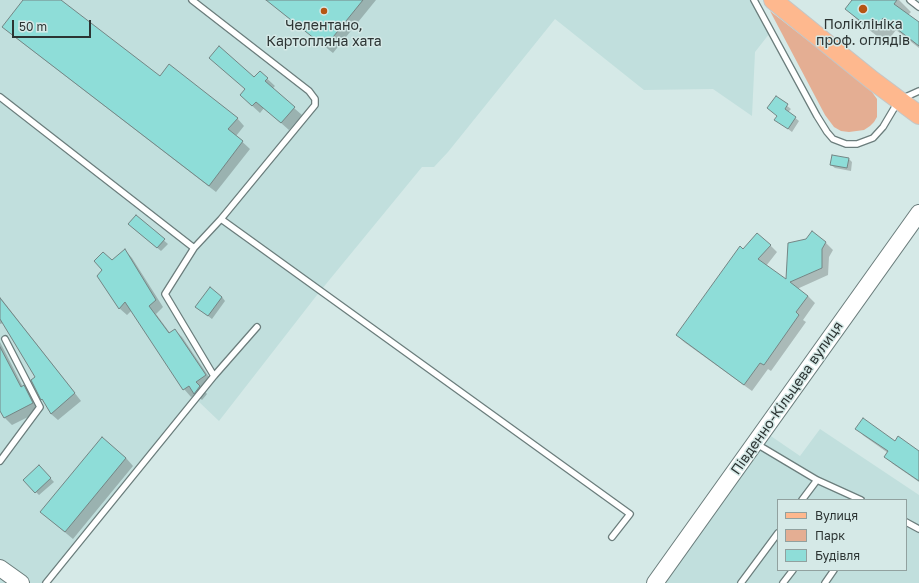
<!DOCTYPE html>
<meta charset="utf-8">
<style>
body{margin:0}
#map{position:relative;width:919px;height:583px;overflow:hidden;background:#d5e9e7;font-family:"Golos Text",sans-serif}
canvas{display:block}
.legend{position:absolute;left:777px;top:499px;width:130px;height:72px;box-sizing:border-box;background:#d5e9e7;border:1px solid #91a19f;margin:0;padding:5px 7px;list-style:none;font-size:12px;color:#2c3433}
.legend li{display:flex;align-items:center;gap:8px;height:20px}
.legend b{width:20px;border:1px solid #91a19f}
.scale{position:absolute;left:12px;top:20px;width:79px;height:18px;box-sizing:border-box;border:2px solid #2c3433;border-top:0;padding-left:5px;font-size:12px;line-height:14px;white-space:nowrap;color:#2c3433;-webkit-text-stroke:3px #d5e9e7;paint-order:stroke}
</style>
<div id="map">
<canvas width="919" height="583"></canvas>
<ul class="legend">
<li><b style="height:5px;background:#feb88e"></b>Вулиця</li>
<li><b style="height:11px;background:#e4ae93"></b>Парк</li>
<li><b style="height:11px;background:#8eddd8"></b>Будівля</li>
</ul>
<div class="scale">50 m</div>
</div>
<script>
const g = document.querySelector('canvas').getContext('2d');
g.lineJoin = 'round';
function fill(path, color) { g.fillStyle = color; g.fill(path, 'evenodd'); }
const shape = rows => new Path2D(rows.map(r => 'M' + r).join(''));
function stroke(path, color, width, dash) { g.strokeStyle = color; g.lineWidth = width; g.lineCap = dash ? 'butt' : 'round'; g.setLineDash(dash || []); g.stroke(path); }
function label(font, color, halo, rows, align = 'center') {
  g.font = font + ' "Golos Text",sans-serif'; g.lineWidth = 3; g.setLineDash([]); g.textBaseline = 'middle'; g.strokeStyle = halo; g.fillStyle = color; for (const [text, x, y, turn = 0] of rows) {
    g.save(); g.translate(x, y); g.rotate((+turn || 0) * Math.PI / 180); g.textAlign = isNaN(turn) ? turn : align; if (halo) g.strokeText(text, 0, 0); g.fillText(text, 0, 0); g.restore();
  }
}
fill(shape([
 [0,0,757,0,773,29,755,52,752,116,713,89,644,90,555,19,448,152,434,167,422,167,317,295,219,421,198,401,50,583,0,583],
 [820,429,919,495,919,583,660,583,765,432,800,456],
 [778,500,906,500,906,570,778,570]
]), '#c1dfdd');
fill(shape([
 [770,11,869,88,877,99,877,117,874,122,870,126,864,130,849,132,841,131,834,127,825,115]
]), '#e4ae93');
fill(shape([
 [24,0,59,0,160,78,237,118,244,126,236,136,250,149,216,192,11,34,3,27],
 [276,0,376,0,333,53,280,11,272,4],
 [853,0,899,0,911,12,908,15,919,23,919,48,896,30,886,43,859,22,847,9],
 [260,72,275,86,272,89,302,115,289,130,264,108,260,113,248,102,254,78],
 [776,97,791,109,788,112,799,121,792,132,776,120,778,116],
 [849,159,852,162,851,171,835,168,831,165],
 [136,217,168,244,161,251,133,228],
 [812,233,826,243,833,250,829,257,828,275,797,289,808,296,815,303,803,320,806,322,771,371,768,369,752,391,684,342,677,335,744,250,770,245,777,252,766,266,787,281,807,239],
 [125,250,132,258,163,307,156,314,170,333,175,330,182,337,213,383,203,389,207,394,202,400,196,394,191,397,184,389,132,310,127,315,119,308,112,261],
 [0,297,81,401,58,420,51,414,45,402,42,399,36,378,3,323,0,324],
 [222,297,225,301,212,319,200,310],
 [0,342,23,387,24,386,31,393,40,411,12,425,5,418,0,409],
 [857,429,896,442,919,452,919,482,893,464,885,456,888,453,864,436],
 [102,439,126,458,133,466,73,539,49,519],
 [39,466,54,482,39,495,24,480]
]), '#0003');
const building = shape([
 [23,0,61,0,160,76,169,64,238,118,228,129,243,141,209,186,2,27,23,0],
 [266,0,363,0,325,47,266,0],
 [852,0,897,0,894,4,919,22,919,46,883,18,873,31,845,9,852,0],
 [219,46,254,77,260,71,268,78,265,81,295,107,281,123,256,102,252,106,240,95,245,89,209,58,219,46],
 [776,96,788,104,785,109,796,117,788,129,774,120,777,116,767,108,776,96],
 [832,155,849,158,847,168,830,165,832,155],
 [136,215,165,239,157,248,128,224,136,215],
 [812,231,826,242,822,249,822,268,790,282,808,296,796,312,799,315,764,365,760,363,744,385,676,335,740,246,743,249,757,233,771,245,758,259,786,279,788,243,806,239,812,231],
 [125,249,156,300,149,306,169,333,175,329,206,375,196,382,200,386,194,394,189,386,183,390,125,302,119,309,97,276,102,270,94,261,103,252,112,260,125,249],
 [210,287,222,297,208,316,195,307,210,287],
 [0,298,75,393,51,414,42,399,41,400,31,380,35,377,0,319,0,298],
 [0,347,21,387,24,385,33,403,4,418,0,411,0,347],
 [863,418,895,441,898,436,919,451,919,481,884,457,888,451,855,429,863,418],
 [102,437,126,458,65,532,40,512,102,437],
 [39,465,51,478,35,493,23,480,39,465]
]);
fill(building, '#8eddd8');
stroke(building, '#748685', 1);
const lane = shape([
 [192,0,309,91,315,99,315,105,221,219],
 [754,0,817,116,827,132,833,139,846,144,857,144,873,138,883,127,899,100,919,91],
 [910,0,919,7],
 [0,97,194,248,221,219,630,514,612,537],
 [194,248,165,294,214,376],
 [755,443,817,480,861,500],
 [0,461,40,407,5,339],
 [802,500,817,480],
 [906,522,919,529],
 [46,583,214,376,257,327],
 [741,583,778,533],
 [783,583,793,570],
 [825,583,834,570]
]);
const secondary = shape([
 [0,568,21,583],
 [655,583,919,213]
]);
const primary = shape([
 [773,0,872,80,919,115]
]);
stroke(lane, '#6b7d7c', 8);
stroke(secondary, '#6b7d7c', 18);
stroke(primary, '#c4c6c6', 20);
stroke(lane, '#fff', 5.5);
stroke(secondary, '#fff', 16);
stroke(primary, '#feb88e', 18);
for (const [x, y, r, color] of [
 [863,9,5,"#b65513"],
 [324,11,4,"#b65513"]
]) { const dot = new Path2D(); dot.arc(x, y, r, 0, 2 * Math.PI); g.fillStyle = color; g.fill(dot); stroke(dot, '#d5e9e7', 1.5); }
label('14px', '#2c3433', '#d5e9e7', [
 ["Поліклініка",863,25],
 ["проф. оглядів",863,41],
 ["Челентано,",324,26],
 ["Картопляна хата",324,42]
]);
label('14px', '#2c3433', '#d5e9e7', [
 ["Південно-Кільцева вулиця",787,398,-55]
]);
</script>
